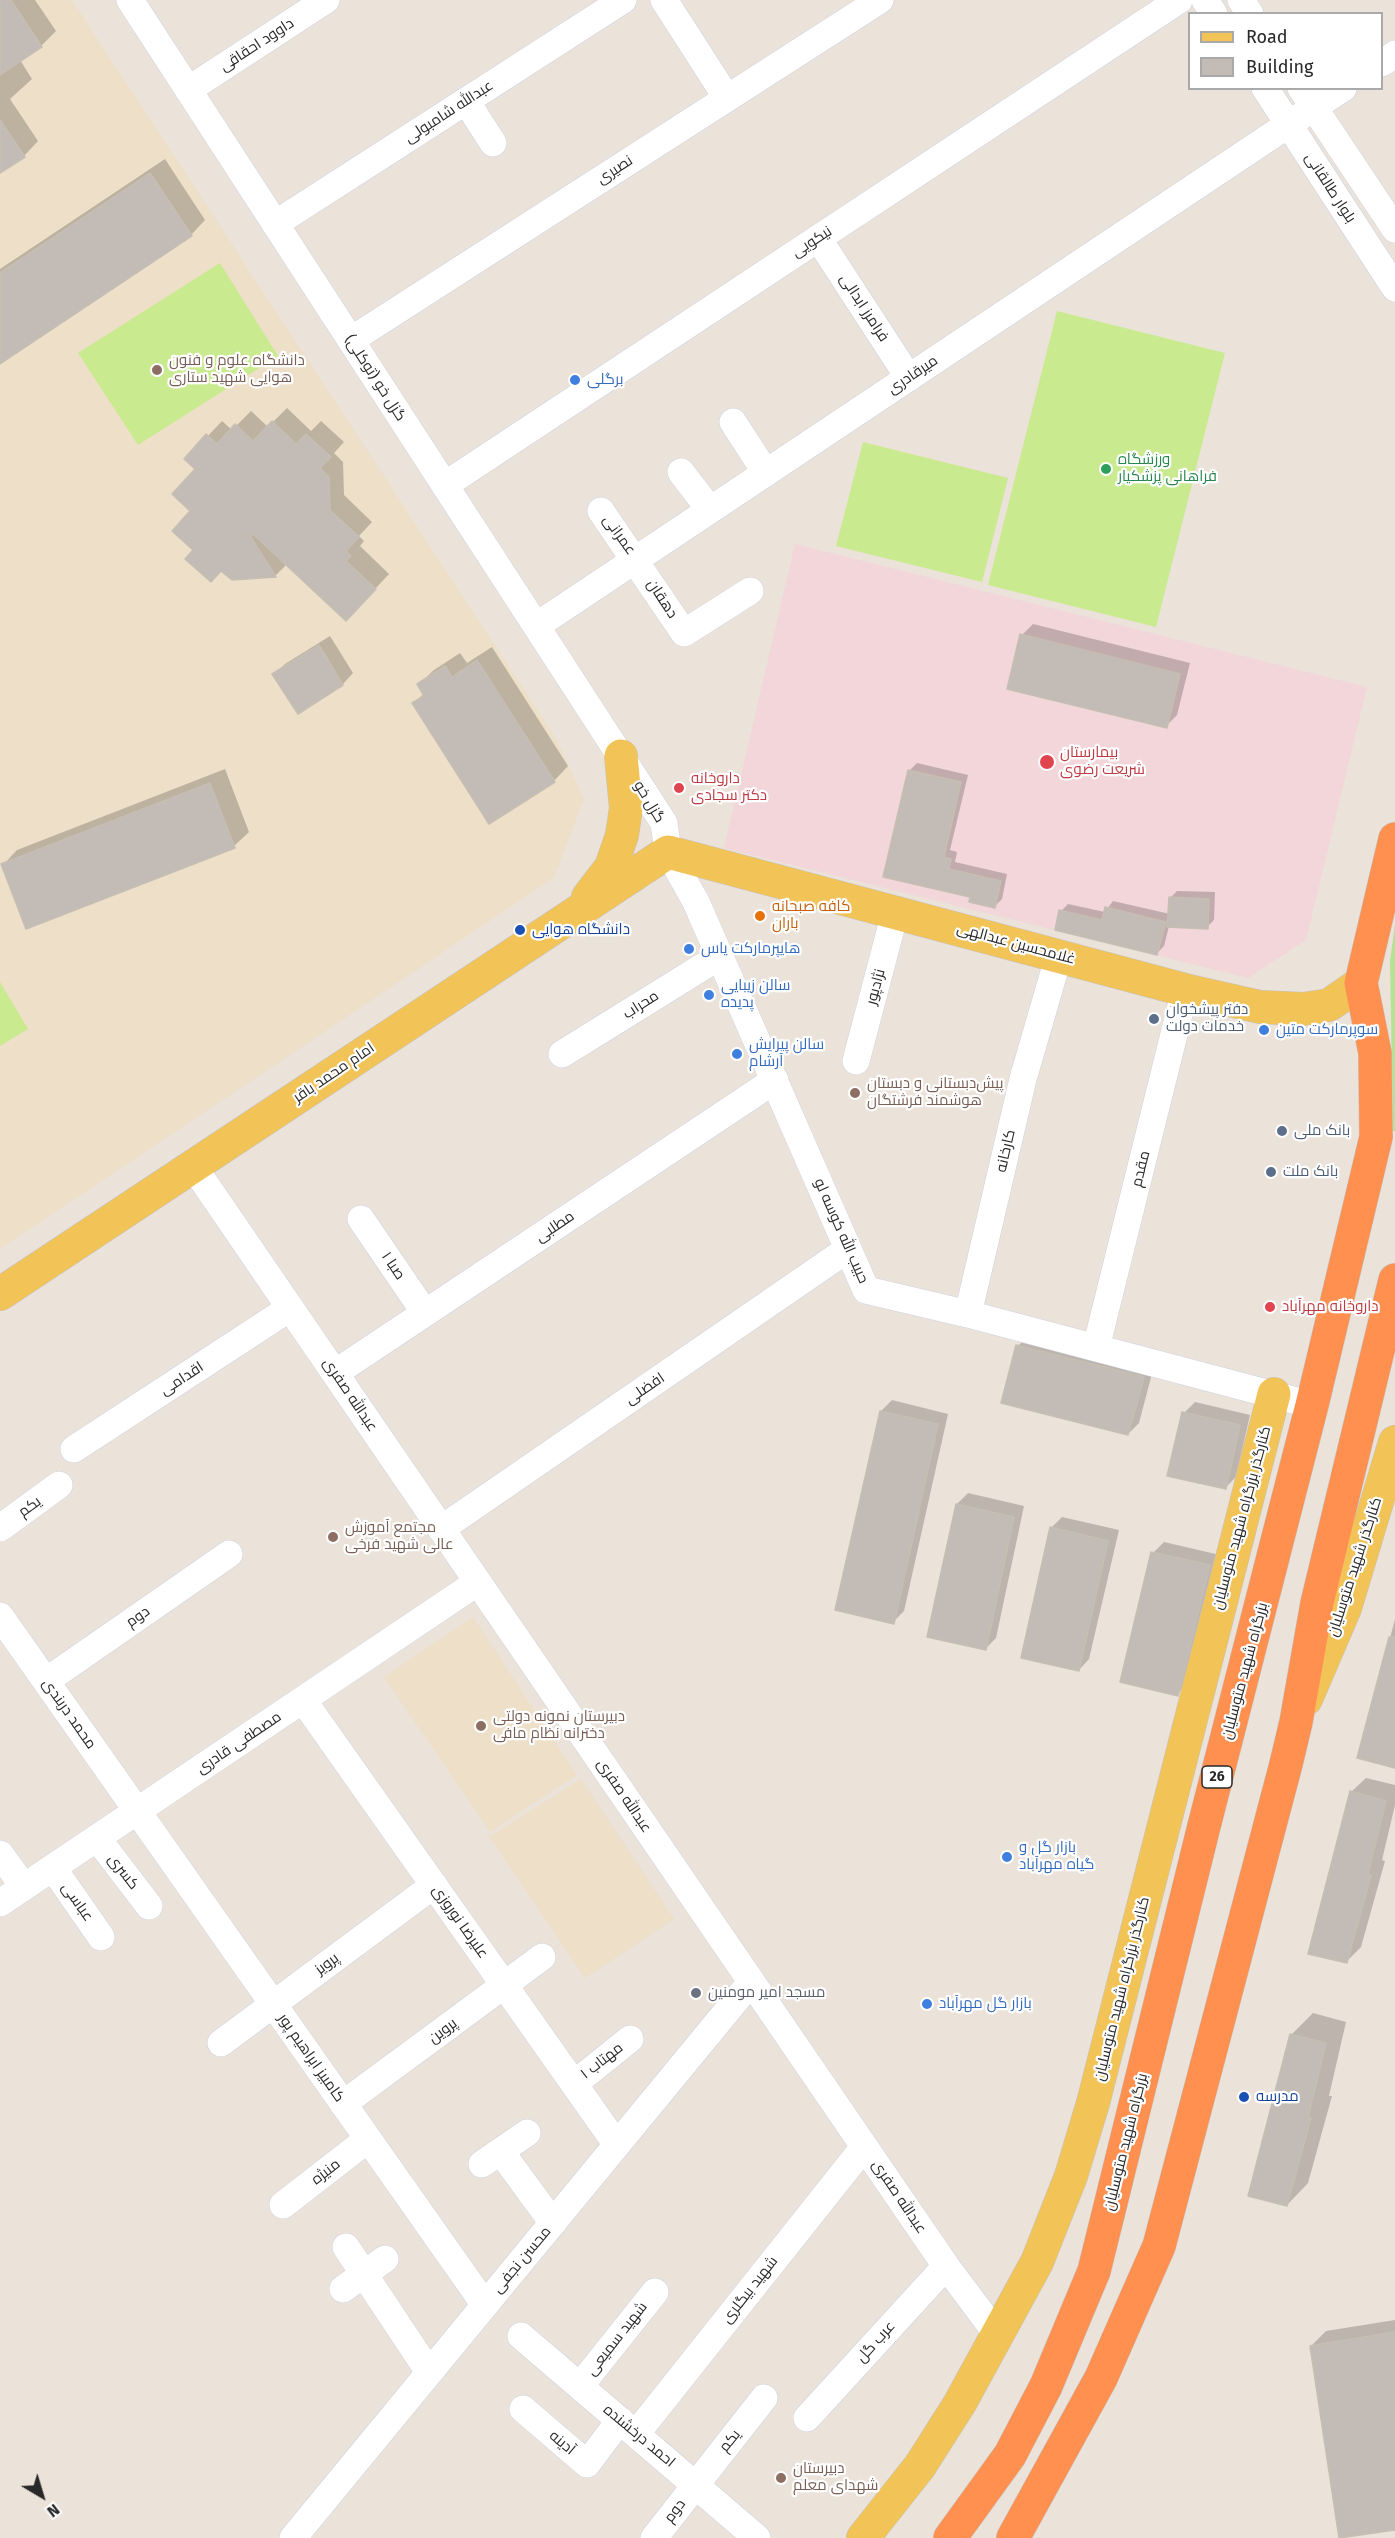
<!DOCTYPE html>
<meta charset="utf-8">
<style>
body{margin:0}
#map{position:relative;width:1395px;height:2538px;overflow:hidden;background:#ebe2d9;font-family:"Fira Sans",sans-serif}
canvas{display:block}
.legend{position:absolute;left:1188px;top:12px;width:195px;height:78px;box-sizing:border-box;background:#fff;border:2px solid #a9a9a9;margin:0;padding:8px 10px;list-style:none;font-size:18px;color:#282828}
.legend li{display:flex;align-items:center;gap:12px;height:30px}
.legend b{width:30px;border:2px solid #a9a9a9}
.north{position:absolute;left:12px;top:2466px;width:60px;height:60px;-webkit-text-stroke:4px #fff;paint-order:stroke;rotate:142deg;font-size:16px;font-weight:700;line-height:24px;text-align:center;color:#282828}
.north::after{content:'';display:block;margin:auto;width:21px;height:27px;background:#282828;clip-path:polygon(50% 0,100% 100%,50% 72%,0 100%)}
</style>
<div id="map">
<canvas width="1395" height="2538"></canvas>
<ul class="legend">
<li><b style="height:8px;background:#f2c457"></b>Road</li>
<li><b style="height:16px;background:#c3bcb6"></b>Building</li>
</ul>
<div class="north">N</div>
</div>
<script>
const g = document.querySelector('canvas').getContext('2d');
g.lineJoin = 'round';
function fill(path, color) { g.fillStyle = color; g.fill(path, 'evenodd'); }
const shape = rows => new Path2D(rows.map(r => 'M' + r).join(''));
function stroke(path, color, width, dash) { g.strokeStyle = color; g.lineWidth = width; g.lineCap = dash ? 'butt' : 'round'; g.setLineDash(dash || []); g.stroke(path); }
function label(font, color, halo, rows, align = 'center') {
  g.font = font + ' "Fira Sans",Cairo,sans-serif'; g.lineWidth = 4.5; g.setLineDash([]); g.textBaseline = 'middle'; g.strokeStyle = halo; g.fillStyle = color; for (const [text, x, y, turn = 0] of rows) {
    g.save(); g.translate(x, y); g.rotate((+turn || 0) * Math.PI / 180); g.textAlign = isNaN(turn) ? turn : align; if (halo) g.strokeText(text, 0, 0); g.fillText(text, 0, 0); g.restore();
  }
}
fill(shape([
 [0,0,72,0,557,740,584,799,554,878,0,1249],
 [473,1617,577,1775,490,1832,384,1677],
 [581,1779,674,1919,585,1978,489,1837]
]), '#eddfc8');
fill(shape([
 [795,544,1367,687,1306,940,1248,978,724,848]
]), '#f2d6d9');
fill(shape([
 [1395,924,1395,1131,1393,1131,1390,961]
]), '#b4e394');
fill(shape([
 [220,263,278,356,138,445,78,353],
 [1057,311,1225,353,1156,627,988,585],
 [863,442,1008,478,982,582,836,546],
 [0,982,28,1029,0,1046]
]), '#caea8f');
fill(shape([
 [5,0,35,0,56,31,41,46,20,60,32,79,10,99,38,141,24,156,0,172,0,3],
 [165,159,205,220,191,235,0,362,0,269],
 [287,408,311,431,321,421,344,442,334,453,343,462,344,495,372,522,359,536,364,541,360,546,389,574,360,605,287,564,275,576,195,550,192,511,197,469,186,459,222,421,232,430,251,411,268,427],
 [1033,624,1190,663,1177,715,1166,726,1022,635],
 [330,636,353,673,343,684,298,712,274,675,285,664],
 [492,647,568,766,554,781,414,704,424,693,419,684,434,670,460,653,467,663],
 [917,763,968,775,950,850,957,852,955,862,1007,874,1002,899,995,906,972,896,885,876,910,770],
 [225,769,249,832,234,846,27,927,3,865,17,850],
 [1177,891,1215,892,1214,920,1207,927,1169,926,1164,946,1157,953,1061,911,1068,904,1105,912,1113,901,1170,914,1170,898],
 [1029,1335,1154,1366,1139,1423,1128,1434,1018,1346],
 [892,1400,948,1414,904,1611,893,1622,881,1411],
 [1195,1402,1250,1415,1236,1477,1225,1488,1184,1413],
 [968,1493,1024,1506,996,1638,985,1649,957,1504],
 [1062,1517,1119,1530,1089,1659,1079,1670,1051,1528],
 [1164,1542,1220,1555,1188,1683,1177,1694,1153,1553],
 [1395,1619,1395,1766,1359,1757],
 [1366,1778,1395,1785,1395,1805,1382,1860,1385,1861,1361,1947,1346,1962,1351,1792],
 [1313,2013,1346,2022,1329,2096,1332,2096,1308,2183,1287,2205,1291,2035],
 [1395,2320,1395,2529,1311,2346,1326,2331]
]), '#0003');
const building = shape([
 [0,0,11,0,42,47,0,75,0,0],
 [0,120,25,157,0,173,0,120],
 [150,173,192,236,0,364,0,273,150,173],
 [272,421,296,444,306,434,331,457,320,468,329,477,330,510,359,537,346,551,351,556,346,561,376,589,346,621,253,534,250,536,276,577,232,580,221,571,211,582,185,559,193,550,172,531,190,511,172,494,195,469,184,459,206,434,217,444,235,424,253,441,272,421],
 [1020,634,1180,674,1167,728,1007,689,1020,634],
 [319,645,343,685,298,714,272,674,319,645],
 [477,660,555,782,489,824,412,703,424,696,417,684,445,666,452,677,477,660],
 [908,770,961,782,944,857,951,859,949,869,1001,881,995,908,969,902,970,897,883,877,908,770],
 [210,783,235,848,26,929,1,864,210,783],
 [1169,897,1209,899,1208,929,1167,927,1169,897],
 [1105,907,1166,922,1157,955,1055,930,1059,910,1102,920,1105,907],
 [1016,1345,1144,1377,1128,1435,1001,1403,1016,1345],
 [880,1411,938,1424,894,1624,835,1610,880,1411],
 [1182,1412,1240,1425,1226,1489,1167,1476,1182,1412],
 [956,1504,1014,1517,986,1650,927,1637,956,1504],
 [1050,1527,1108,1541,1079,1671,1021,1658,1050,1527],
 [1151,1552,1210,1565,1178,1696,1120,1682,1151,1552],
 [1389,1637,1395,1637,1395,1768,1357,1758,1389,1637],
 [1350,1791,1386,1801,1368,1874,1371,1875,1347,1963,1308,1954,1350,1791],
 [1290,2034,1326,2043,1308,2117,1311,2118,1287,2206,1248,2196,1290,2034],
 [1395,2332,1395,2530,1339,2538,1310,2346,1395,2332]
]);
fill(building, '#c3bcb6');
stroke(building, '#c6beb3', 1.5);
const minor = shape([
 [130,0,664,823,668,852,696,902,866,1290,968,1314,1312,1405],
 [664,0,727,98],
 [1205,0,1214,14],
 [1241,0,1250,14],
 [1382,63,1395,54],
 [1265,88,1395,288],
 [1301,88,1395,229],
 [188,90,326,0],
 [466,101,493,143],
 [275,224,623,0],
 [818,238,909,378],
 [351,340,880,0],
 [733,422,766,473],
 [681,472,710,510],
 [445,485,1179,0],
 [601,511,684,633,750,591],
 [536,626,1343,88],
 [562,1054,720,956],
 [856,1061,895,913],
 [193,1166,946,2266,997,2334],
 [361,1219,425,1313],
 [968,1314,1023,1079,1059,955],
 [1096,1348,1185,990],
 [335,1373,775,1080],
 [74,1449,290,1308],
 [0,1528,59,1485],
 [441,1529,848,1249],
 [0,1616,485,2305],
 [46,1681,229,1554],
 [303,1700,617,2145],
 [97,1838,149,1906],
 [0,1854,24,1887],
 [53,1868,101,1937],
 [0,1903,478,1582],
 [221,2043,434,1885],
 [574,2084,630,2039],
 [343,2104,542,1957],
 [501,2152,553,2223],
 [482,2164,527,2133],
 [283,2205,368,2139],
 [346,2247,429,2372],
 [343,2289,385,2259],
 [521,2336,757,2538],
 [580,2386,655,2292],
 [523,2409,587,2464,620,2420],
 [807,2418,946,2266],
 [636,2434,864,2147],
 [293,2538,751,1982],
 [654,2538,764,2398]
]);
const major = shape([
 [588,897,611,867,622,835,626,808,621,756],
 [0,1294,668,852,1185,990,1260,1007,1304,1009,1329,1005,1361,983],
 [1306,1699,1345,1608,1395,1442],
 [863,2538,920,2466,960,2403,1037,2262,1071,2176,1093,2103,1274,1394]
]);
const highway = shape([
 [950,2538,1010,2455,1046,2386,1094,2271,1204,1826,1312,1405,1376,1137,1375,1053,1361,983,1395,839],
 [1013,2538,1101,2378,1159,2246,1286,1764,1296,1722,1317,1603,1395,1280]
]);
stroke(minor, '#ced3e1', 28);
stroke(major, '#c3c3c3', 34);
stroke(highway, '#c3c3c3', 34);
stroke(minor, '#fff', 27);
stroke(major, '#f2c457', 33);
stroke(highway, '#ff9050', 33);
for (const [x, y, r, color] of [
 [157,370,6,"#8d6e63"],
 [575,380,6,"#3f7fe0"],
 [1106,469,6,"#2e9e5b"],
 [1047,762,8,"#e0444e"],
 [679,788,6,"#e0444e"],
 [760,916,6,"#e8710a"],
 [520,930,6,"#1a4fb4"],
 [689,949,6,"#3f7fe0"],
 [709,995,6,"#3f7fe0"],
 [1154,1019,6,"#5c6f8a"],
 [1264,1030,6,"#3f7fe0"],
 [737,1054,6,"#3f7fe0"],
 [855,1093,6,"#8d6e63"],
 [1282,1131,6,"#5c6f8a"],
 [1271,1172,6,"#5c6f8a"],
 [1270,1307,6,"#e0444e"],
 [333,1537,6,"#8d6e63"],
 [481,1726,6,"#8d6e63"],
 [1007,1857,6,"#3f7fe0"],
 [696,1993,6,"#6b7280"],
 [927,2004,6,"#3f7fe0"],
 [1244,2097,6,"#1a4fb4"],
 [781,2478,6,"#8d6e63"]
]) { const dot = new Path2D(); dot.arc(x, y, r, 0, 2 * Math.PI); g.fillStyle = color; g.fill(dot); stroke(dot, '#fff', 2); }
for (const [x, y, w] of [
 [1217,1777,30]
]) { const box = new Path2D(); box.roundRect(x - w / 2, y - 11, w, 22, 4.5); g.fillStyle = '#fff'; g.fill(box); stroke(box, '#282828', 1.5); }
label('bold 14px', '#282828', null, [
 ["26",1217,1777]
]);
label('15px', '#282828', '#fff', [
 ["داوود احقاقی",257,45,-33],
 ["عبدالله شامبولی",449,112,-33],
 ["نصیری",615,170,-33],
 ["بلوار طالقانی",1330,188,57],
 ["نیکویی",812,242,-33],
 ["فرامرز ابدالی",864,308,57],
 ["میرقادری",913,375,-34],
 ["گزل خو (توکلی)",375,378,57],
 ["عمرانی",619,535,54],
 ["دهقان",662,599,57],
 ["گزل خو",649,802,59],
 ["غلامحسین عبدالهی",1016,944,15],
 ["نژادپور",876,987,-75],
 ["محراب",641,1005,-32],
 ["امام محمد باقر",334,1073,-34],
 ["کارخانه",1006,1151,-77],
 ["مقدم",1141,1169,-76],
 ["مطلبی",555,1227,-34],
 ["حبیب الله کوسه لو",841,1231,66],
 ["صبا ۱",393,1266,56],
 ["اقدامی",182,1379,-33],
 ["افضلی",645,1389,-34],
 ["عبدالله صفری",350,1395,56],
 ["یکم",30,1507,-36],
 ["کنارگذر بزرگراه شهید متوسلیان",1242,1518,-75],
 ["کنارگذر شهید متوسلیان",1355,1567,-72],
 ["دوم",138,1617,-35],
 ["بزرگراه شهید متوسلیان",1245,1671,-75],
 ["محمد دربندی",69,1714,55],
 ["مصطفی قادری",239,1743,-34],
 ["عبدالله صفری",624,1796,56],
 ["کسری",123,1872,52],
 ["عباسی",77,1902,55],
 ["علیرضا نوروزی",460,1922,55],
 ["پرویز",327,1964,-37],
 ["کنارگذر بزرگراه شهید متوسلیان",1122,1989,-76],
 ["پروین",443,2031,-37],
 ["کامبیز ابراهیم پور",311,2058,55],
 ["مهتاب ۱",602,2061,-38],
 ["بزرگراه شهید متوسلیان",1126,2142,-76],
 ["منیژه",326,2172,-38],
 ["عبدالله صفری",899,2197,56],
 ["محسن نجفی",522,2260,-50],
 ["شهید بیگلری",750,2290,-52],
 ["شهید سمیعی",617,2339,-52],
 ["عرب گل",876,2342,-48],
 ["احمد درخشنده",639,2436,40],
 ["یکم",730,2441,-51],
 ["آدینه",562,2443,40],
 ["دوم",675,2511,-53]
]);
label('15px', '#785e54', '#fff', [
 ["دانشگاه علوم و فنون",169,361],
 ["هوایی شهید ستاری",169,378],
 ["پیش‌دبستانی و دبستان",867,1084],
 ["هوشمند فرشتگان",867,1101],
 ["مجتمع آموزش",345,1528],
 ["عالی شهید فرخی",345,1545],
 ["دبیرستان نمونه دولتی",493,1717],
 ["دخترانه نظام مافی",493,1734],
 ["دبیرستان",793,2469],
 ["شهدای معلم",793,2486]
], 'left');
label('15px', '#366cbe', '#fff', [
 ["برگلی",587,380],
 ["هایپرمارکت یاس",701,949],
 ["سالن زیبایی",721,986],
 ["پدیده",721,1003],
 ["سوپرمارکت متین",1276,1030],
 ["سالن پیرایش",749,1045],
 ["آرشام",749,1062],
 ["بازار گل و",1019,1848],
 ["گیاه مهرآباد",1019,1865],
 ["بازار گل مهرآباد",939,2004]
], 'left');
label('15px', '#27864d', '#fff', [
 ["ورزشگاه",1118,460],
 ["فراهانی پزشکیار",1118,477]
], 'left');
label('15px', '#be3a42', '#fff', [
 ["بیمارستان",1060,753],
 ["شریعت رضوی",1060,770],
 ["داروخانه",691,779],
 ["دکتر سجادی",691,796],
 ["داروخانه مهرآباد",1282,1307]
], 'left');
label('15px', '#c56008', '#fff', [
 ["کافه صبحانه",772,907],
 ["باران",772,924]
], 'left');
label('15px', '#164399', '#fff', [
 ["دانشگاه هوایی",532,930],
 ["مدرسه",1256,2097]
], 'left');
label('15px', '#4e5e75', '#fff', [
 ["دفتر پیشخوان",1166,1010],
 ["خدمات دولت",1166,1027],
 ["بانک ملی",1294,1131],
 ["بانک ملت",1283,1172]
], 'left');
label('15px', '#5b616d', '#fff', [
 ["مسجد امیر مومنین",708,1993]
], 'left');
</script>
